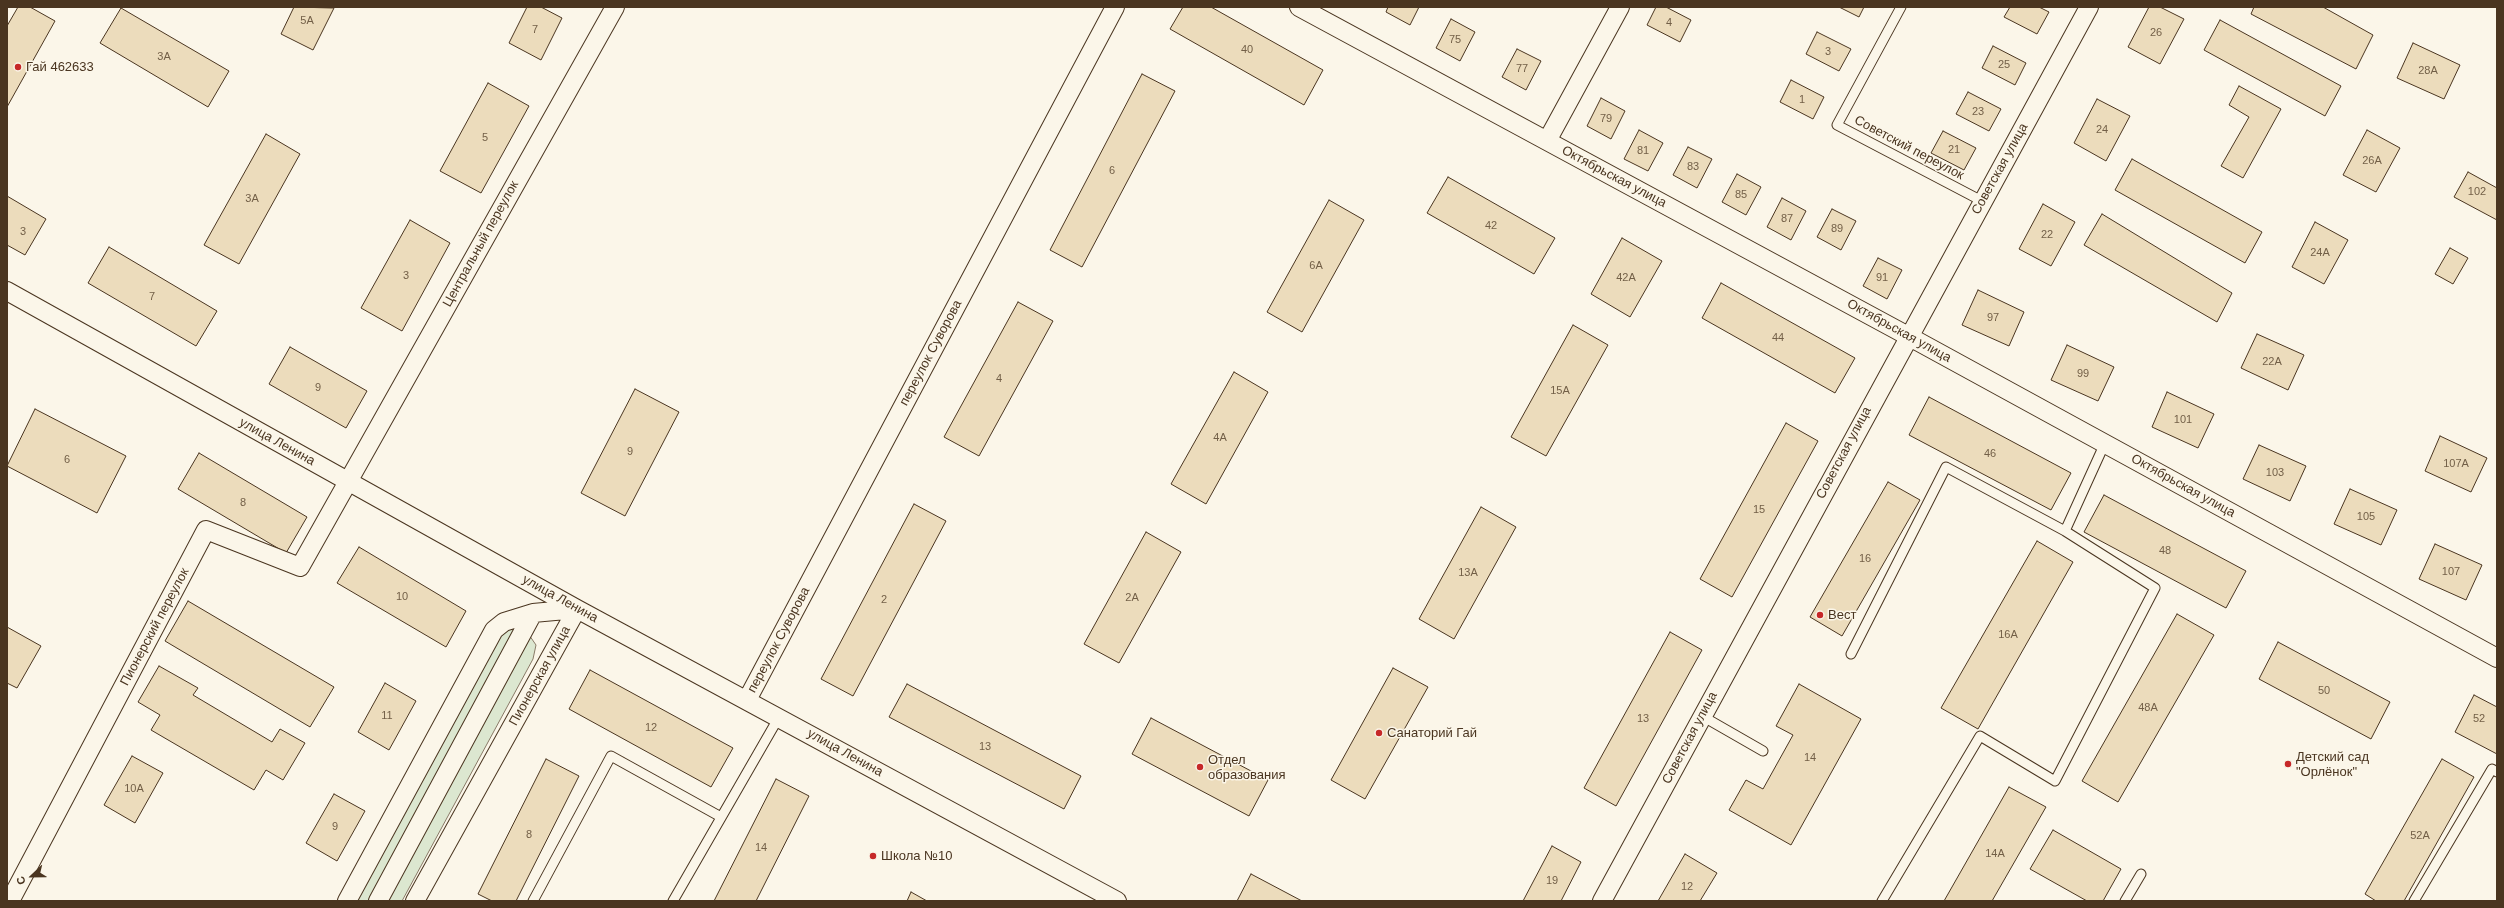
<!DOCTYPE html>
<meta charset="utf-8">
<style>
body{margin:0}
#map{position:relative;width:2504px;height:908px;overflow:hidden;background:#fbf6e9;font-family:Helvetica,sans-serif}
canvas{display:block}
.frame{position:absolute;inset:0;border:8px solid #4a3520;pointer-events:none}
.north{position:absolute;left:12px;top:856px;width:40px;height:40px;-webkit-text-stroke:3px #fbf6e9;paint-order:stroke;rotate:248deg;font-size:11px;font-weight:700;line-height:16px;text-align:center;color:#4a3520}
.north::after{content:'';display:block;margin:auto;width:14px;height:18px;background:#4a3520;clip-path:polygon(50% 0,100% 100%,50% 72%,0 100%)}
</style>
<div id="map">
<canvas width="2504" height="908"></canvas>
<div class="frame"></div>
<div class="north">С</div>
</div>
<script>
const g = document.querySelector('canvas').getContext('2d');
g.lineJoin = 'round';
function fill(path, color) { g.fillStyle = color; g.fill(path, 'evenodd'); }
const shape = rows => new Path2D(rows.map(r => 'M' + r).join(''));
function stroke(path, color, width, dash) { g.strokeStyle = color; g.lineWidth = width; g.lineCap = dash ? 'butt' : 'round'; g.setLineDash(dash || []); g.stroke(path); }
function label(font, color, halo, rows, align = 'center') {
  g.font = font + ' Helvetica,sans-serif'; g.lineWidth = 3; g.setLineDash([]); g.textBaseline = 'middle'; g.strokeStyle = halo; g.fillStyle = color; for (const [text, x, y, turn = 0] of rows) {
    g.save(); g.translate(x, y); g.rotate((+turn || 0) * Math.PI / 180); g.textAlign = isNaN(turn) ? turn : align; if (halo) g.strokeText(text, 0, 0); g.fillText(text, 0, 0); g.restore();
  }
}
const green = shape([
 [508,628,525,629,536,645,533,659,402,901,353,901,494,638,508,628]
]);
fill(green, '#dce7d0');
stroke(green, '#887966', 1);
const building = shape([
 [18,7,30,7,55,21,7,107,7,26,18,7],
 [294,7,334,8,313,50,281,34,294,7],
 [527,7,541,7,562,18,541,60,509,43,527,7],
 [1183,7,1211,7,1323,70,1304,105,1170,29,1183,7],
 [1388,7,1419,7,1410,25,1386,12,1388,7],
 [1656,7,1666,7,1691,20,1680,42,1647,25,1656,7],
 [1839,7,1864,7,1859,17,1839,7],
 [2010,7,2039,7,2049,12,2037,34,2004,17,2010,7],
 [2149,7,2160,7,2184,19,2160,64,2128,47,2149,7],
 [2254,7,2323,7,2373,35,2356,69,2251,14,2254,7],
 [121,8,229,71,208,107,100,43,121,8],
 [1451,19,1475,32,1460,61,1436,48,1451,19],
 [2220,20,2341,86,2325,116,2204,50,2220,20],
 [1817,32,1851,49,1839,71,1806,54,1817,32],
 [2413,43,2460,65,2444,99,2397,78,2413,43],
 [1993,46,2026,63,2015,85,1982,68,1993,46],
 [1517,49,1541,61,1526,90,1502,77,1517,49],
 [1142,74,1175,91,1082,267,1050,250,1142,74],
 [1791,80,1824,97,1813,119,1780,102,1791,80],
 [488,83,529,106,481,193,440,171,488,83],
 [2239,86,2281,109,2243,178,2221,166,2249,117,2229,105,2239,86],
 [1968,92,2001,109,1989,131,1956,114,1968,92],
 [1601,98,1625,111,1611,139,1587,126,1601,98],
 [2097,99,2130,116,2106,161,2074,143,2097,99],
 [1639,130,1663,143,1648,171,1624,159,1639,130],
 [2367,130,2400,148,2376,192,2343,175,2367,130],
 [1943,131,1976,148,1964,170,1931,153,1943,131],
 [266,134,300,154,239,264,204,245,266,134],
 [1688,147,1712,159,1697,188,1673,175,1688,147],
 [2132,159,2262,232,2245,263,2115,190,2132,159],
 [2468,172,2497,188,2497,220,2454,197,2468,172],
 [1737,174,1761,187,1746,215,1722,202,1737,174],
 [1448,177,1555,238,1534,274,1427,213,1448,177],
 [7,196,46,219,25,255,7,245,7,196],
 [1782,198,1806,211,1791,240,1767,227,1782,198],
 [1329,200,1364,220,1302,332,1267,312,1329,200],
 [2043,204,2075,222,2051,266,2019,249,2043,204],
 [1832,209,1856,221,1841,250,1817,237,1832,209],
 [2102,214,2232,293,2217,322,2084,245,2102,214],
 [410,220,450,243,402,331,361,308,410,220],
 [2315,222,2348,240,2324,284,2292,267,2315,222],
 [1622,238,1662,261,1630,317,1591,294,1622,238],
 [109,247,217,311,196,346,88,283,109,247],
 [2450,248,2468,258,2453,284,2435,274,2450,248],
 [1878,258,1902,270,1887,299,1863,286,1878,258],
 [1721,283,1855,358,1835,393,1702,318,1721,283],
 [1978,290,2024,312,2009,346,1962,325,1978,290],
 [1018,302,1053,321,979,456,944,437,1018,302],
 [1573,325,1608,345,1546,456,1511,437,1573,325],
 [2257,334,2304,355,2288,390,2241,368,2257,334],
 [2067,345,2114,367,2098,401,2051,380,2067,345],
 [290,347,367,391,346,428,269,384,290,347],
 [1234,372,1268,392,1206,504,1171,484,1234,372],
 [635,389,679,412,625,516,581,493,635,389],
 [2167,392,2214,414,2198,448,2152,427,2167,392],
 [1929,397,2071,473,2051,510,1909,435,1929,397],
 [35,409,126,456,97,513,7,466,35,409],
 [1786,423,1818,441,1732,597,1700,579,1786,423],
 [2440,436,2487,458,2471,492,2425,471,2440,436],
 [2259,445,2306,466,2290,501,2243,479,2259,445],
 [199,453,307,517,286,553,178,489,199,453],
 [1888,482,1920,500,1842,636,1810,617,1888,482],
 [2350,489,2397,510,2381,545,2334,524,2350,489],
 [2104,495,2246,571,2226,608,2084,532,2104,495],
 [914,504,946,521,853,696,821,679,914,504],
 [1481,507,1516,527,1454,639,1419,619,1481,507],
 [1146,532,1181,552,1119,663,1084,644,1146,532],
 [2037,541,2073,562,1978,729,1941,708,2037,541],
 [2435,544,2482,565,2466,600,2419,579,2435,544],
 [359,547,466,611,446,647,337,583,359,547],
 [188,601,334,687,310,727,165,641,188,601],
 [2177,614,2214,635,2118,802,2082,781,2177,614],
 [7,627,41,646,17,688,7,683,7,627],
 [1670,632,1702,650,1616,806,1584,788,1670,632],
 [2278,642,2390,702,2371,739,2259,679,2278,642],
 [159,666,198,688,193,695,272,742,280,729,305,743,283,780,266,770,254,790,151,730,160,715,138,702,159,666],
 [1393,668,1428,687,1365,799,1331,780,1393,668],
 [590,670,733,748,711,787,569,709,590,670],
 [385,683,416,701,389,750,358,732,385,683],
 [907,684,1081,776,1064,809,889,717,907,684],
 [1799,684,1861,719,1791,845,1729,810,1746,780,1763,789,1793,735,1776,726,1799,684],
 [2474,695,2497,707,2497,754,2455,732,2474,695],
 [1151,718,1268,780,1249,816,1132,754,1151,718],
 [132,756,163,773,135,823,104,805,132,756],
 [546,759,579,776,516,901,492,901,478,894,546,759],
 [2442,759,2474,777,2404,901,2376,901,2365,894,2442,759],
 [776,779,809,796,756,901,714,901,776,779],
 [2009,787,2046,807,1992,901,1944,901,2009,787],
 [334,794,365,811,337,861,306,843,334,794],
 [2053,830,2121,869,2103,901,2087,901,2030,869,2053,830],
 [1552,846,1581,862,1561,901,1523,901,1552,846],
 [1685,854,1717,873,1700,901,1658,901,1685,854],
 [1251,874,1302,901,1237,901,1251,874],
 [911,892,927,901,907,901,911,892]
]);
fill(building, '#ecdcbc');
stroke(building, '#4a3520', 1);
const lane = shape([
 [1901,7,1837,125,1982,201],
 [2065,531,2105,443],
 [1851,654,1946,467,2065,531,2155,588,2055,781,1980,736,1882,901],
 [1702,716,1763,751],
 [533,901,611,756,721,817],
 [673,901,779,717],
 [2125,901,2141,874],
 [2414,901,2492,769,2497,772]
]);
const street = shape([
 [1299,7,1908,336,2497,658],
 [1547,141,1620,7],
 [7,291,577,609,1117,901],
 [747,700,1115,7],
 [10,901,206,530,300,567,615,7],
 [347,901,494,630,504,622,533,613,577,609],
 [378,901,533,613],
 [415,901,577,609],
 [1602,901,2089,7]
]);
stroke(lane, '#4a3520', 11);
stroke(street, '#4a3520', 20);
stroke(lane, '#fbf6e9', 9);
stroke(street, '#fbf6e9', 18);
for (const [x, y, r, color] of [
 [18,67,4,"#c62828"],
 [1820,615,4,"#c62828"],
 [1379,733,4,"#c62828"],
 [2288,764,4,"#c62828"],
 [1200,767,4,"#c62828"],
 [873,856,4,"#c62828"]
]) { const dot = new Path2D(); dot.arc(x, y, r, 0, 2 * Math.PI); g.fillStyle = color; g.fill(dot); stroke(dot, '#fbf6e9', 1.5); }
label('11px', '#725f47', null, [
 ["5А",307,21],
 ["4",1669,23],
 ["7",535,30],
 ["26",2156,33],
 ["75",1455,40],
 ["40",1247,50],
 ["3",1828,52],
 ["3А",164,57],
 ["25",2004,65],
 ["77",1522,69],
 ["28А",2428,71],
 ["1",1802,100],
 ["23",1978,112],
 ["79",1606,119],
 ["24",2102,130],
 ["5",485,138],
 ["21",1954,150],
 ["81",1643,151],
 ["26А",2372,161],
 ["83",1693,167],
 ["6",1112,171],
 ["102",2477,192],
 ["85",1741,195],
 ["3А",252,199],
 ["87",1787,219],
 ["42",1491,226],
 ["89",1837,229],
 ["3",23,232],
 ["22",2047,235],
 ["24А",2320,253],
 ["6А",1316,266],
 ["3",406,276],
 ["42А",1626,278],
 ["91",1882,278],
 ["7",152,297],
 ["97",1993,318],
 ["44",1778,338],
 ["22А",2272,362],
 ["99",2083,374],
 ["4",999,379],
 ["9",318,388],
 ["15А",1560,391],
 ["101",2183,420],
 ["4А",1220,438],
 ["9",630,452],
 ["46",1990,454],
 ["6",67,460],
 ["107А",2456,464],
 ["103",2275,473],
 ["8",243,503],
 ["15",1759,510],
 ["105",2366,517],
 ["48",2165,551],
 ["16",1865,559],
 ["107",2451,572],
 ["13А",1468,573],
 ["10",402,597],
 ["2А",1132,598],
 ["2",884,600],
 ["16А",2008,635],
 ["50",2324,691],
 ["48А",2148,708],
 ["11",387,716],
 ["13",1643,719],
 ["52",2479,719],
 ["12",651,728],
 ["13",985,747],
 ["14",1810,758],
 ["10А",134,789],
 ["9",335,827],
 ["8",529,835],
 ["52А",2420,836],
 ["14",761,848],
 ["14А",1995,854],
 ["19",1552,881],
 ["12",1687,887]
]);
label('13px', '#4a3520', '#fbf6e9', [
 ["Гай 462633",26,67],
 ["Вест",1828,615],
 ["Санаторий Гай",1387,733],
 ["Детский сад",2296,757],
 ["\"Орлёнок\"",2296,772],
 ["Отдел",1208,760],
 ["образования",1208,775],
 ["Школа №10",881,856]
], 'left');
label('13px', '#4a3520', '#fbf6e9', [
 ["Советский переулок",1909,148,28],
 ["Советская улица",2000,169,-61],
 ["Октябрьская улица",1614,177,28],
 ["Центральный переулок",481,244,-61],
 ["Октябрьская улица",1899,331,29],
 ["переулок Суворова",931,353,-62],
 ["улица Ленина",277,442,29],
 ["Советская улица",1844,453,-62],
 ["Октябрьская улица",2183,486,29],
 ["улица Ленина",560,599,29],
 ["Пионерский переулок",155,627,-62],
 ["переулок Суворова",779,640,-62],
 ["Пионерская улица",540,676,-61],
 ["Советская улица",1690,738,-62],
 ["улица Ленина",845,753,29]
]);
</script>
